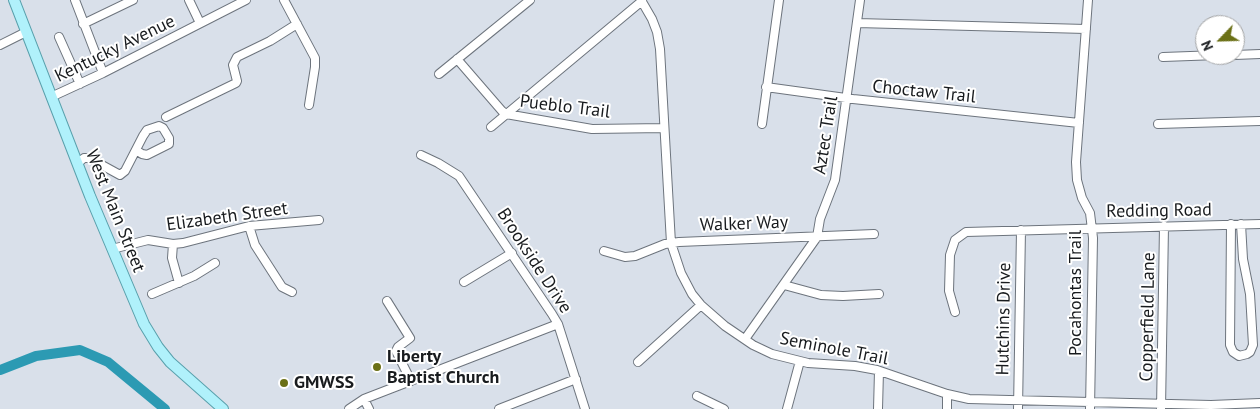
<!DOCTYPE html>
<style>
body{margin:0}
#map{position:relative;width:1260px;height:409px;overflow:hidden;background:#d9e0ea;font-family:"PT Sans",sans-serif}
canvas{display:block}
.north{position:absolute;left:1195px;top:15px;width:50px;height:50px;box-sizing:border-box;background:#fff;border:1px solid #a3a4a5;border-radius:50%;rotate:246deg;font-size:14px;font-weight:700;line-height:20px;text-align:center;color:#181b1e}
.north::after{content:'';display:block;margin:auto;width:18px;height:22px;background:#6b7016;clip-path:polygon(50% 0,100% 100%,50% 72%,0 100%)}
</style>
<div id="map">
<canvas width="1260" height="409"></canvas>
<div class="north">N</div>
</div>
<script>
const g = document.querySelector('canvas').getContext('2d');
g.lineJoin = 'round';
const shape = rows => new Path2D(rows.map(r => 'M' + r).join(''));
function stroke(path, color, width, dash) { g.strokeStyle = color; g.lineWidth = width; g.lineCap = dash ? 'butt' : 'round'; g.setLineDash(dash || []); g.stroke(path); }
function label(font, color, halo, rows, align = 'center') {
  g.font = font + ' "PT Sans",sans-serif'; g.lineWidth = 4; g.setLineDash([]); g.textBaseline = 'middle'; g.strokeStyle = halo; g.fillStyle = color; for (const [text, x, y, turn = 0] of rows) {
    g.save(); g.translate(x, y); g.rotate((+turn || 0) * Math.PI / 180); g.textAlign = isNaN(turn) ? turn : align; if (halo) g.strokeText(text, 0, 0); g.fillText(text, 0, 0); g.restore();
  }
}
stroke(shape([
 [0,370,36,356,80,350,108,362,165,409]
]), '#2c9ab3', 10);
const minor = shape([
 [75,0,103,73],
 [189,0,200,23],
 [284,0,315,58,315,67,309,105],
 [641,0,652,19,657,32,660,49,671,243,681,273,692,294,701,305,725,326,753,345,772,354,808,363,855,366,877,370,947,394,969,399,1211,405,1260,403],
 [1088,0,1076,162,1077,180,1082,198,1090,213,1093,238,1090,409],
 [857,23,1086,29],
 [83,24,133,0],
 [59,37,80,84],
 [0,45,26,32],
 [1235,55,1260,54],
 [1163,57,1218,55],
 [457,59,502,111,506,114,592,129,664,128],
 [439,74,530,0],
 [766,87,853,99,1079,123],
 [51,97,103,73,246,0],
 [166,117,236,83,237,81,233,65,237,57,270,41,297,24],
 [762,124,779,0],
 [1158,124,1260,121],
 [491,127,642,1],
 [421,155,438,163,459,176,552,314,558,324,585,409],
 [78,163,84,158,89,158,120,175,125,171,143,136,147,130,159,126,163,128,169,138,169,144,147,155,142,154,136,150],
 [1231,224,1230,345,1233,352,1239,356,1247,354,1250,352,1253,345,1250,294,1243,259,1241,224],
 [249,226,255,245,282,287,292,292],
 [173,244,172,258,179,283],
 [112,249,148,240,173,244,183,243,249,226,319,220],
 [604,251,625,257,635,256,665,244,679,242,874,234],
 [464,282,512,253],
 [784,285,821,295,843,296,879,294],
 [152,294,194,276,215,263],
 [387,301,410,338,398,347,396,351,411,381],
 [955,312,949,291,950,255,955,240,966,232,1260,224],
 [745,339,817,237,820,219,835,180,860,0],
 [638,362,701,305],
 [697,396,724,409],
 [364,399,369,409],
 [349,409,364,399,558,324],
 [499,409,576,379],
 [787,409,800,361],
 [878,409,879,371],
 [947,409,947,394],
 [1018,409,1021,230],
 [1161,409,1164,226]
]);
const major = shape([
 [14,0,90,196,144,324,158,347,170,362,223,409]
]);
stroke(minor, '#6d747d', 10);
stroke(major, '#59a0ac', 12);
stroke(minor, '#fff', 8);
stroke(major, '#b0f1fb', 10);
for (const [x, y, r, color] of [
 [377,367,5,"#6b7016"],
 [284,383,5,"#6b7016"]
]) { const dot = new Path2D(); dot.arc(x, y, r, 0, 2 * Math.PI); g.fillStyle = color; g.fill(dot); stroke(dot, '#fff', 2); }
label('18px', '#181b1e', '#fff', [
 ["Kentucky Avenue",115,49,-26],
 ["Choctaw Trail",924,92,6],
 ["Pueblo Trail",565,107,7],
 ["Aztec Trail",826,135,-81],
 ["West Main Street",115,211,68],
 ["Redding Road",1159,211,-1],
 ["Elizabeth Street",227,217,-8],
 ["Walker Way",744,224,-2],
 ["Brookside Drive",534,261,57],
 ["Pocahontas Trail",1076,293,-90],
 ["Copperfield Lane",1148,317,-89],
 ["Hutchins Drive",1004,319,-89],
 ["Seminole Trail",834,349,11]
]);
label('bold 18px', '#181b1e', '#fff', [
 ["Liberty",387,357],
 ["Baptist Church",387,378],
 ["GMWSS",294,383]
], 'left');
</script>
